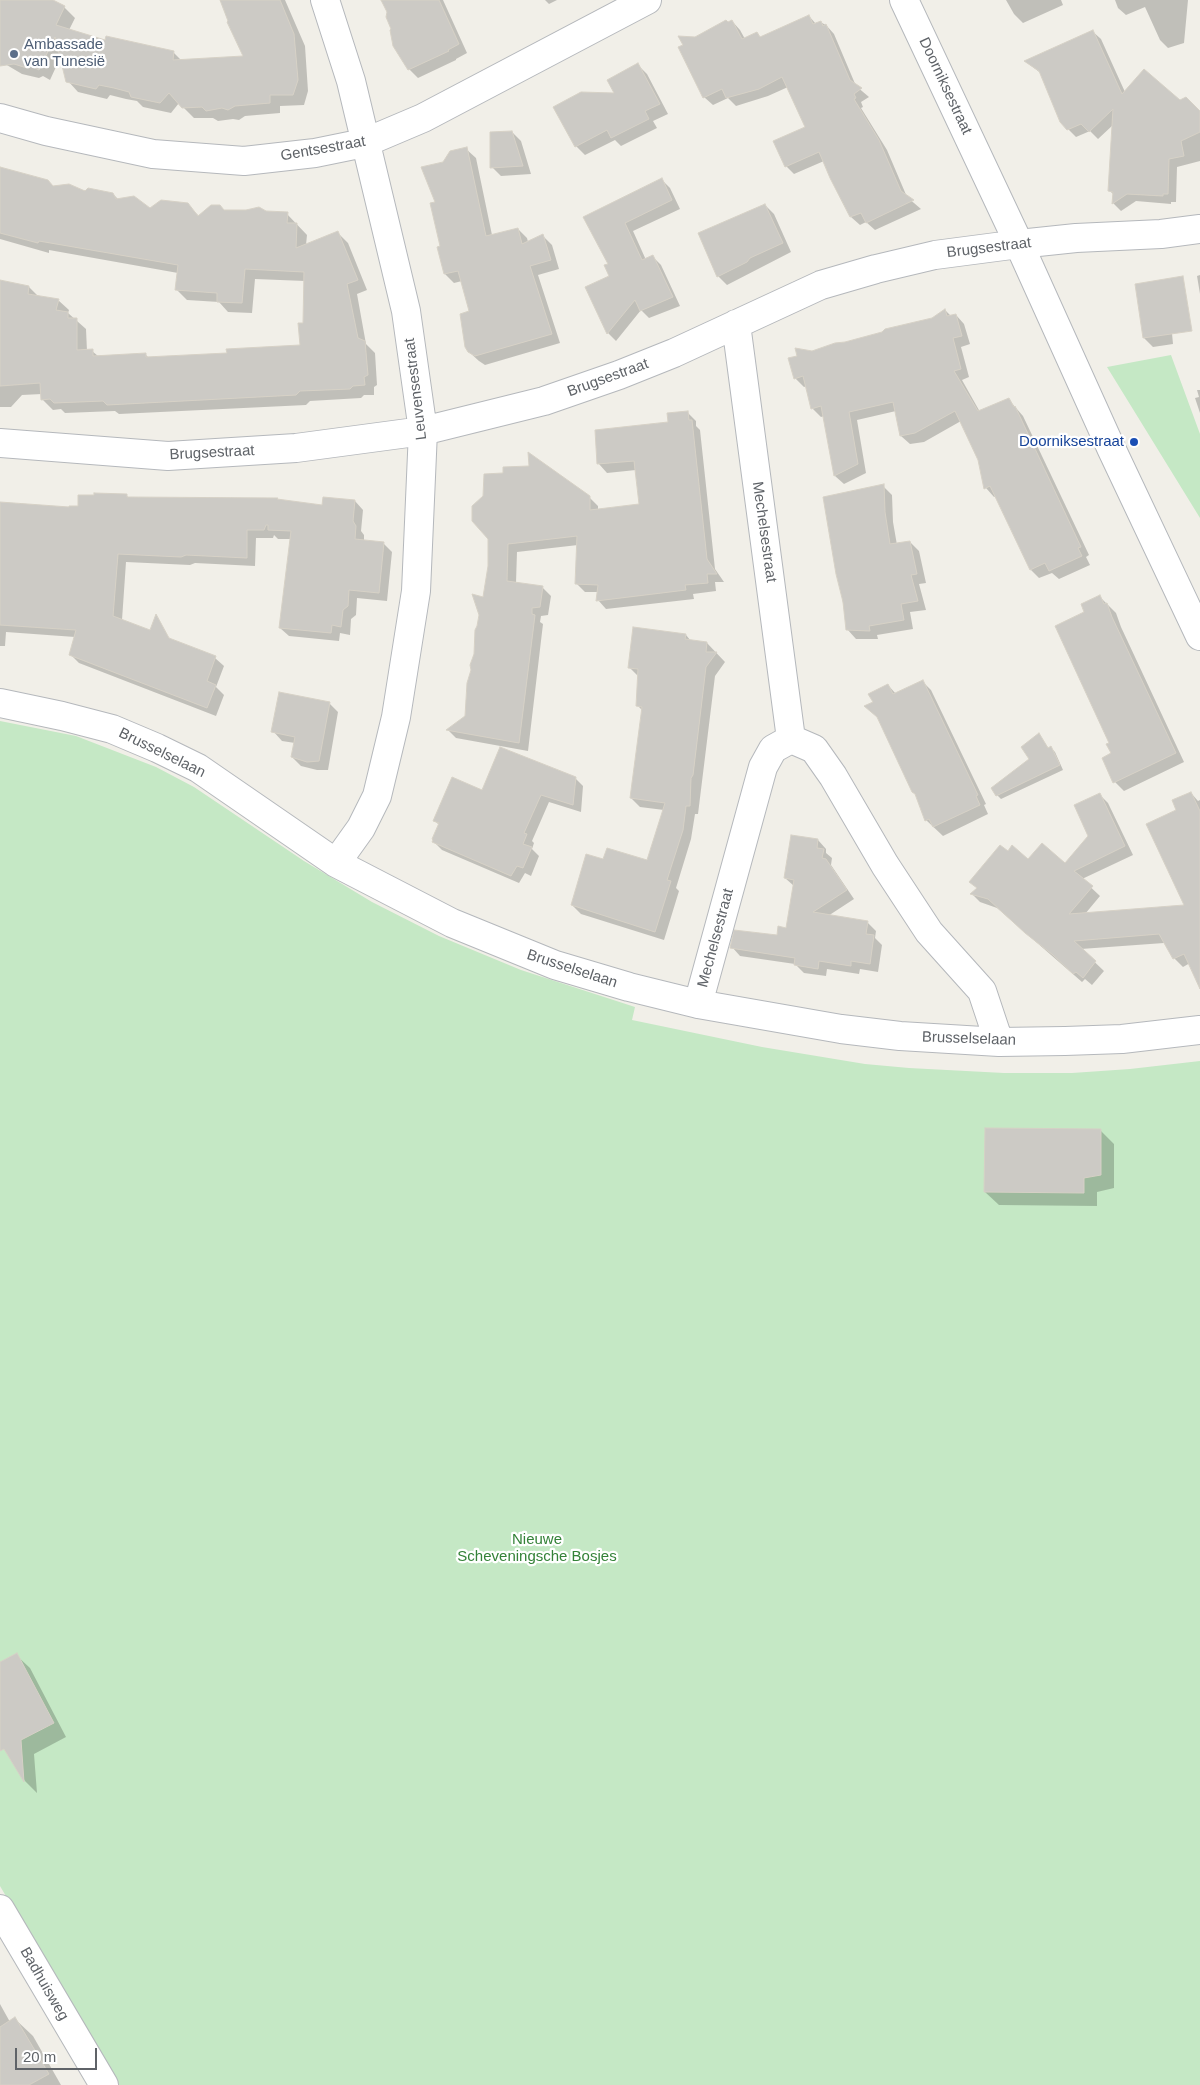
<!DOCTYPE html>
<meta charset="utf-8">
<style>
body{margin:0}
#map{position:relative;width:1200px;height:2085px;overflow:hidden;background:#f1efe8;font-family:Arial,sans-serif}
canvas{display:block}
.scale{position:absolute;left:15px;top:2048px;width:82px;height:22px;box-sizing:border-box;border:2px solid #5f6368;border-top:0;padding-left:6px;font-size:15px;line-height:18px;white-space:nowrap;color:#5f6368;-webkit-text-stroke:4px #fff;paint-order:stroke}
</style>
<div id="map">
<canvas width="1200" height="2085"></canvas>
<div class="scale">20 m</div>
</div>
<script>
const g = document.querySelector('canvas').getContext('2d');
g.lineJoin = 'round';
function fill(path, color) { g.fillStyle = color; g.fill(path, 'evenodd'); }
const shape = rows => new Path2D(rows.map(r => 'M' + r).join(''));
function stroke(path, color, width, dash) { g.strokeStyle = color; g.lineWidth = width; g.lineCap = dash ? 'butt' : 'round'; g.setLineDash(dash || []); g.stroke(path); }
function label(font, color, halo, rows, align = 'center') {
  g.font = font + ' Arial,sans-serif'; g.lineWidth = 4.5; g.setLineDash([]); g.textBaseline = 'middle'; g.strokeStyle = halo; g.fillStyle = color; for (const [text, x, y, turn = 0] of rows) {
    g.save(); g.translate(x, y); g.rotate((+turn || 0) * Math.PI / 180); g.textAlign = isNaN(turn) ? turn : align; if (halo) g.strokeText(text, 0, 0); g.fillText(text, 0, 0); g.restore();
  }
}
fill(shape([
 [1171,355,1200,434,1200,518,1107,367],
 [0,721,76,736,156,767,194,787,304,861,372,902,439,936,521,970,635,1007,632,1020,762,1047,865,1064,909,1068,1004,1073,1072,1073,1130,1069,1200,1061,1200,2085,117,2085,0,1886]
]), '#c5e8c5');
fill(shape([
 [0,0,50,0,64,7,75,18,69,30,106,42,174,53,182,61,245,57,237,19,220,0,285,0,305,46,308,91,304,105,280,106,280,113,245,116,239,120,233,119,218,121,213,118,194,118,179,103,171,113,143,107,137,101,126,99,110,95,107,99,78,92,68,81,61,56,50,80,43,76,39,78,22,74,0,61],
 [383,0,443,0,467,53,456,59,456,60,418,78,409,69],
 [545,0,557,0,549,4],
 [1006,0,1061,0,1063,5,1023,23,1014,14],
 [1115,0,1188,0,1184,43,1168,48,1160,40,1145,7,1126,15,1118,8],
 [809,16,816,24,820,22,826,25,834,34,856,86,869,97,861,102,863,107,861,108,887,150,907,197,921,209,875,230,866,222,860,225,851,217,824,161,794,174,786,166,807,128,788,87,768,96,736,106,728,98,713,105,704,97,695,38,732,21,740,30,745,39,756,33,761,38],
 [1092,31,1101,39,1125,92,1184,106,1200,113,1200,161,1177,167,1176,202,1171,202,1171,204,1136,201,1121,211,1113,203,1114,195,1109,190,1113,125,1098,139,1090,131,1076,137,1068,129,1042,74,1026,62],
 [638,65,647,74,668,114,653,121,657,128,621,146,615,140,585,155,576,146],
 [512,132,521,141,531,174,501,176,492,167],
 [466,149,476,158,492,235,518,229,527,238,528,242,543,236,552,245,559,269,538,275,560,343,485,365,479,361,469,352,470,312,462,281,454,283,445,274,436,203,444,163],
 [0,168,54,187,113,194,119,200,150,210,187,205,199,216,224,211,287,214,307,235,306,245,338,233,348,243,367,290,357,294,366,344,375,353,377,385,374,387,374,395,364,395,361,398,310,401,306,405,119,414,115,411,65,413,61,409,53,410,42,399,42,394,22,395,11,407,0,407,0,281,29,287,39,297,58,300,69,310,68,313,86,329,87,351,92,351,98,356,145,354,149,358,198,356,301,346,304,324,305,281,255,279,252,313,228,312,219,302,187,300,177,290,178,273,49,250,49,253,0,239],
 [662,180,670,188,680,209,633,231,646,260,653,257,661,265,680,306,649,318,641,310,616,341,608,333,587,287,611,276,609,264,585,218],
 [765,205,774,214,791,252,727,285,718,276],
 [1200,275,1200,294,1197,276],
 [1168,290,1173,344,1153,347,1144,338],
 [945,310,951,316,956,315,964,324,970,344,961,347,969,377,962,380,980,412,1009,400,1023,416,1089,555,1086,557,1090,565,1059,579,1052,573,1039,578,1031,570,996,496,994,497,986,488,979,460,961,421,924,442,910,444,901,436,896,411,857,420,866,473,844,484,835,476,824,416,821,417,812,408,807,386,804,387,795,378,812,352,933,320],
 [1197,390,1200,390,1200,413,1195,398,1199,397],
 [687,412,696,421,696,426,700,430,715,569,724,582,715,582,716,591,693,594,694,599,606,609,598,600,599,592,585,592,576,583,578,545,517,552,516,583,542,587,551,596,548,615,541,616,540,622,543,624,528,751,456,738,448,730,466,717,489,566,489,538,589,497,598,506,598,510,640,505,636,470,607,473,599,464,597,431,669,423],
 [883,486,892,495,893,522,897,545,910,542,919,551,926,583,919,584,926,610,910,612,913,629,877,635,878,639,856,639,847,629,835,552],
 [127,496,129,498,277,499,279,501,323,506,355,501,363,510,361,531,364,535,364,541,384,544,392,552,387,601,357,598,356,615,351,619,350,635,340,633,339,641,289,636,280,628,291,539,278,539,274,535,273,538,256,538,255,566,195,563,190,565,126,562,122,620,215,658,224,666,216,687,224,695,216,716,79,663,70,654,75,637,6,632,5,646,0,646,0,503,70,509],
 [1100,597,1116,613,1121,627,1184,762,1124,791,1115,782,1103,758,1112,754],
 [686,635,691,641,707,643,725,662,715,676,698,814,695,814,691,839,676,888,679,891,664,940,581,914,572,905,604,861,648,862,664,810,640,807,631,798,643,711,638,706,638,676,629,667],
 [922,681,931,690,986,804,984,805,988,814,943,836,926,820,917,795,874,703,888,685,896,694],
 [329,703,338,712,328,770,317,770,301,766,292,757,295,743,282,741,273,731],
 [1039,735,1049,749,1051,748,1055,752,1063,770,1001,799,997,795,1030,759],
 [575,778,583,786,581,812,549,802,532,841,534,843,532,849,539,856,531,876,525,873,519,883,442,850,434,842,439,825,435,821,483,792],
 [1191,793,1198,801,1200,800,1200,979,1190,963,1183,967,1174,958,1164,943,1081,949,1104,971,1092,985,1085,979,1082,982,997,908,980,902,972,894,1008,853,1028,861,1066,865,1090,836,1100,795,1108,803,1133,855,1082,879,1100,896,1085,914,1186,906,1178,810],
 [818,840,826,849,826,853,832,858,831,865,854,899,828,916,867,922,876,931,875,938,882,945,878,972,860,969,859,974,827,969,826,976,804,973,795,964,740,956,732,947,778,936,787,929,794,886,785,878],
 [1101,1131,1114,1144,1114,1188,1097,1192,1097,1206,999,1205,985,1192],
 [16,1655,30,1668,66,1737,34,1754,37,1793,25,1781,0,1741,0,1663],
 [0,2004,10,2022,15,2019,33,2036,61,2085,0,2085]
]), '#0003');
const building = shape([
 [0,0,53,0,65,6,56,25,105,40,106,36,174,51,173,60,243,56,227,22,228,21,220,0,280,0,294,34,298,80,293,95,270,95,270,103,235,106,228,110,222,108,206,111,202,107,182,108,169,93,160,103,131,97,129,92,114,88,99,85,96,89,66,82,55,37,39,70,31,66,27,68,14,64,0,66,0,0],
 [381,0,439,0,459,44,448,50,449,51,408,70,393,46,390,30,391,29,386,17,387,12,381,0],
 [809,15,813,24,821,21,823,26,826,24,850,80,862,88,854,94,856,98,854,99,879,140,901,191,914,200,866,223,861,213,850,217,830,178,819,152,785,167,773,141,805,127,782,77,759,89,726,98,722,89,703,98,678,47,683,45,678,36,695,37,726,20,728,22,732,20,742,39,757,32,760,37,809,15],
 [1093,30,1122,94,1144,69,1180,100,1186,97,1200,111,1200,132,1181,141,1184,156,1169,159,1168,194,1163,194,1163,196,1127,194,1112,204,1113,192,1108,191,1113,109,1089,132,1081,124,1067,130,1060,122,1039,71,1024,61,1093,30],
 [638,63,660,104,645,111,649,119,611,138,607,130,575,147,553,107,581,92,614,93,607,80,638,63],
 [512,131,523,166,490,168,490,132,512,131],
 [467,147,486,236,518,228,522,244,543,234,551,260,530,266,552,334,475,356,468,352,465,347,460,314,469,311,458,271,444,274,437,247,440,246,430,203,435,202,421,167,443,162,450,151,467,147],
 [0,167,48,180,53,186,69,184,85,191,88,188,113,193,116,199,134,196,150,208,161,200,188,203,198,216,211,205,220,205,224,210,246,210,259,207,266,211,288,212,287,223,297,223,296,248,338,231,358,280,347,284,358,338,365,341,368,375,364,377,365,385,353,386,350,389,300,391,296,395,107,405,103,401,54,403,50,399,41,400,40,383,0,386,0,280,29,286,28,294,59,299,56,310,68,312,68,318,77,318,77,350,93,349,93,356,146,353,146,357,227,353,226,349,300,345,298,323,303,323,304,272,245,269,242,303,217,302,217,293,175,290,178,265,39,241,38,243,0,233,0,167],
 [662,178,672,200,625,223,642,260,653,255,673,297,640,311,635,300,607,334,585,287,609,276,604,265,608,264,583,217,662,178],
 [765,204,783,243,750,258,747,262,717,277,698,233,765,204],
 [1183,276,1192,331,1143,338,1135,284,1183,276],
 [945,309,947,316,956,314,962,336,953,338,961,369,954,371,978,411,1009,398,1014,407,1015,406,1081,547,1078,548,1082,556,1049,571,1045,563,1030,570,990,486,984,489,978,460,955,411,915,433,900,436,893,402,849,412,858,464,834,476,821,406,811,409,803,376,794,379,788,358,797,356,795,348,812,351,835,343,845,342,882,332,885,329,932,318,945,309],
 [688,411,689,420,692,420,707,559,717,574,707,574,708,583,685,585,686,590,596,601,598,585,575,584,577,536,508,544,507,581,543,586,540,607,532,608,532,614,535,615,519,743,446,730,465,716,467,683,471,670,470,665,474,654,475,630,477,626,479,615,472,594,483,597,488,566,488,539,472,521,472,506,483,496,484,474,503,473,503,467,529,466,528,452,590,496,590,510,639,504,634,461,597,464,595,430,668,422,667,413,688,411],
 [884,484,885,512,890,544,910,541,917,574,911,575,918,601,901,604,904,620,869,626,870,631,846,630,843,602,836,574,823,497,884,484],
 [94,493,127,494,127,497,278,498,277,499,322,505,323,497,355,500,353,521,356,526,355,539,384,542,379,593,349,590,348,606,343,610,341,627,332,625,331,633,279,628,291,531,268,530,268,525,266,525,264,530,247,530,247,558,186,555,181,557,118,554,113,616,150,630,156,614,169,638,216,656,207,681,216,685,207,708,69,655,76,630,0,625,0,502,69,507,69,506,78,506,78,495,94,495,94,493],
 [1100,595,1104,604,1107,603,1112,617,1176,753,1113,783,1102,758,1111,753,1106,744,1109,743,1055,626,1084,612,1081,604,1100,595],
 [633,627,686,634,685,639,707,642,706,652,717,652,706,667,693,775,691,778,690,806,686,806,683,830,667,880,671,881,655,932,571,905,586,854,603,859,607,848,647,860,665,803,630,798,642,707,636,706,638,669,628,668,633,627],
 [923,680,978,795,976,796,980,805,933,827,929,819,925,821,915,794,912,792,877,717,864,706,873,702,868,694,888,684,893,694,923,680],
 [279,692,330,702,319,761,307,762,291,757,295,737,271,732,279,692],
 [1039,733,1048,748,1051,746,1060,765,996,796,991,788,1029,759,1021,747,1039,733],
 [500,747,576,777,573,805,541,795,524,833,527,834,523,844,532,847,523,868,517,866,511,876,432,842,433,840,432,839,439,823,433,821,452,777,482,790,500,747],
 [1191,792,1200,811,1200,989,1184,954,1173,959,1159,934,1074,941,1096,961,1083,978,1076,972,1073,974,1053,955,1025,933,988,899,970,894,977,888,969,882,1000,845,1008,851,1012,845,1028,859,1042,843,1065,863,1088,836,1074,805,1100,793,1125,846,1074,871,1093,886,1069,914,1184,905,1146,824,1176,810,1172,800,1191,792],
 [791,835,818,839,817,848,824,849,822,858,826,859,847,890,813,912,868,921,866,934,874,935,870,964,851,961,851,966,819,961,818,969,794,965,795,958,730,948,734,930,777,935,778,926,786,928,794,880,784,878,791,835],
 [985,1128,1101,1129,1101,1175,1084,1178,1084,1193,984,1192,985,1128],
 [17,1653,54,1723,21,1740,24,1782,4,1749,0,1751,0,1662,17,1653],
 [15,2017,49,2074,29,2085,0,2085,0,2027,15,2017]
]);
fill(building, '#cccac5');
stroke(building, '#d6d1c6', 1);
const minor = shape([
 [325,0,351,81,406,311,423,431,416,591,396,717,377,796,361,828,336,863],
 [904,0,1019,244,1112,450,1200,636],
 [0,118,46,131,153,154,244,161,315,153,364,143,423,118,647,0],
 [736,324,791,739,814,749,833,776,885,865,929,932,982,991,999,1042],
 [0,443,168,456,296,448,423,431,544,401,619,375,674,353,821,285,876,269,935,255,1019,244,1076,238,1161,234,1200,229],
 [0,703,62,716,112,729,157,748,198,768,336,863,452,923,555,965,629,987,698,1004,841,1029,900,1036,999,1042,1065,1041,1122,1039,1200,1030],
 [698,1004,763,767,773,749,791,739],
 [0,1909,104,2085]
]);
stroke(minor, '#b5b8bc', 30);
stroke(minor, '#fff', 28);
for (const [x, y, r, color] of [
 [14,54,5,"#5c6f8a"],
 [1134,442,5,"#1a4fb4"]
]) { const dot = new Path2D(); dot.arc(x, y, r, 0, 2 * Math.PI); g.fillStyle = color; g.fill(dot); stroke(dot, '#fff', 2); }
label('15px', '#4e5e75', '#fff', [
 ["Ambassade",24,45],
 ["van Tunesië",24,62]
], 'left');
label('15px', '#5f6368', '#fff', [
 ["Doorniksestraat",945,86,65],
 ["Gentsestraat",323,149,-10],
 ["Brugsestraat",989,248,-7],
 ["Brugsestraat",608,378,-20],
 ["Leuvensestraat",416,389,-97],
 ["Brugsestraat",212,453,-3],
 ["Mechelsestraat",764,532,82],
 ["Brusselselaan",162,753,26],
 ["Mechelsestraat",716,938,-75],
 ["Brusselselaan",572,969,18],
 ["Brusselselaan",969,1039,2],
 ["Badhuisweg",44,1984,60]
]);
label('15px', '#164399', '#fff', [
 ["Doorniksestraat",1124,442]
], 'right');
label('15px', '#348238', '#fff', [
 ["Nieuwe",537,1540],
 ["Scheveningsche Bosjes",537,1557]
]);
</script>
